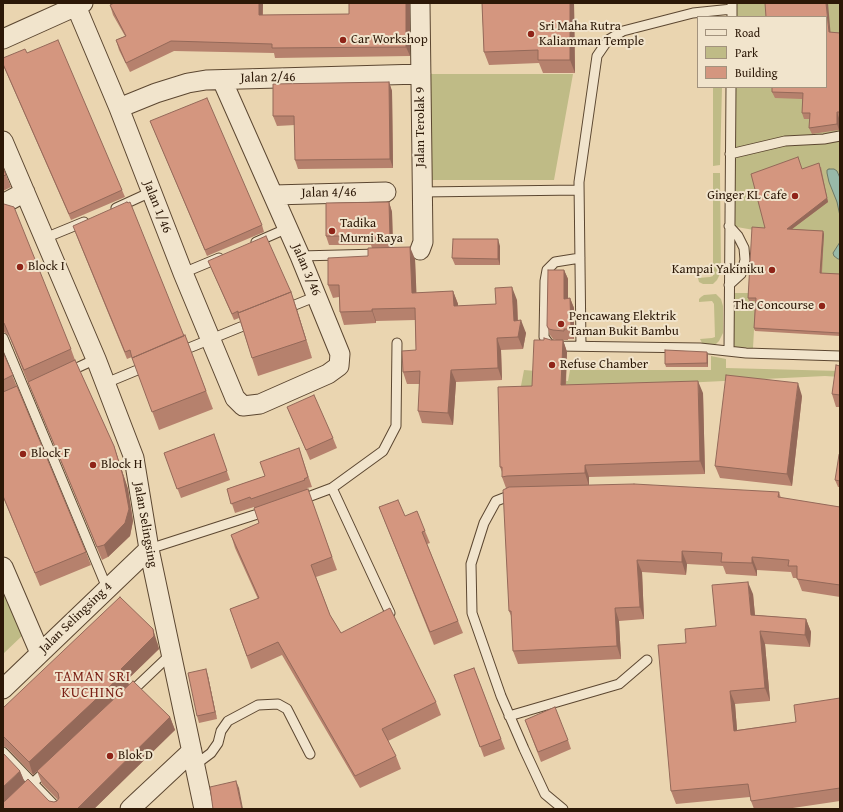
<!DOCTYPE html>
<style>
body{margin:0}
#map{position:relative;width:843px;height:812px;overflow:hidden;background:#ead5b0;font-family:"Gentium Book Plus",serif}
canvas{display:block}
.frame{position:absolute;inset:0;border:4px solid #2c1807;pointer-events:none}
.legend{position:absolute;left:697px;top:16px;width:130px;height:72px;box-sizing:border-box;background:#f1e4cc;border:1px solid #a2927d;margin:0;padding:5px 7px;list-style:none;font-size:12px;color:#2c1807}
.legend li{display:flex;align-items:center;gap:8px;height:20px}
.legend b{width:20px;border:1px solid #a2927d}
</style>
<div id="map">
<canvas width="843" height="812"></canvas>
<div class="frame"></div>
<ul class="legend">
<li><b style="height:5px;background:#f1e4cc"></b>Road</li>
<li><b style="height:11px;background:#bfbb86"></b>Park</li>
<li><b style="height:11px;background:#d4967f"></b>Building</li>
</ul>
</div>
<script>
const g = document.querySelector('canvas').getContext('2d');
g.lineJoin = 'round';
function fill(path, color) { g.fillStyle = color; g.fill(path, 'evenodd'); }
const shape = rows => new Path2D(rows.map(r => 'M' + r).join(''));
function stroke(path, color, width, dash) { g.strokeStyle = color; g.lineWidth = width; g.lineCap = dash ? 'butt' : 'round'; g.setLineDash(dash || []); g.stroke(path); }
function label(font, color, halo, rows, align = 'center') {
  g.font = font + ' "Gentium Book Plus",serif'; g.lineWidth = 4; g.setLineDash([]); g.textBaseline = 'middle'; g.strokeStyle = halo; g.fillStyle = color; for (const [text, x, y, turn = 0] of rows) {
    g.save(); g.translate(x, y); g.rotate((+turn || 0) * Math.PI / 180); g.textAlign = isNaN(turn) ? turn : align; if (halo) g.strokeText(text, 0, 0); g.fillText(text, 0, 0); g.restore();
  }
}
fill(shape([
 [734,3,840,3,840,335,754,330,753,348,731,347,731,293,751,293,754,230,731,226,733,87,826,87,826,17,734,17],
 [428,74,573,74,554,180,431,180],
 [713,87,722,87,720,165,713,166],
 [713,173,720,173,721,272,717,280,713,284,703,284,699,282,698,278,710,277,713,276],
 [716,294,721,299,723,306,723,333,719,341,715,345,705,345,702,343,700,339,712,338,715,337,714,304,712,301,699,302,699,299,701,297,704,295],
 [711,356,726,359,726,368,840,371,840,377,825,376,520,391,524,370,536,371,536,379,568,381,570,370,711,370],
 [3,586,24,634,3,654]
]), '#bfbb86');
const water = shape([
 [829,169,834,169,837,171,840,178,840,216,837,202,829,182,827,173,827,170,829,169],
 [840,242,840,259,838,259,834,256,833,253,840,242]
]);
fill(water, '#98b9a9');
stroke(water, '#6d7968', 1);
const lane = shape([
 [732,17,732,3],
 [730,154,785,141,824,139,840,136],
 [421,192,579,190],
 [116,208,151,192],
 [729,226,738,236,744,248,745,260,741,274,729,285],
 [45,238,84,222],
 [256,242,288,228],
 [300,256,379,254],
 [580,258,555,262,547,270,545,281,544,337,549,344,556,346,700,348,746,353,840,356],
 [183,273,219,258],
 [285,309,317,296],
 [3,338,107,588],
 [581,346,579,182,597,56,608,40,623,31,693,13,732,9],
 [729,351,731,87],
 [179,352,253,322],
 [68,372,96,359],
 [106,383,147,366],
 [332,488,390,613],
 [514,494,496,501,484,523,471,564,472,613,501,696,524,749,545,794,563,809],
 [300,500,332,488,383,451,396,426,397,343],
 [149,549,267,511],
 [130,693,171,654],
 [509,716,619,684,647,660],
 [3,752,58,809],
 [195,765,211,753,218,743,221,731,228,721,258,705,278,704,287,709,310,754],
 [24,791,49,768]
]);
const street = shape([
 [76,6,119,108,183,273,235,398,243,406,260,404,328,374,339,366,340,354,300,256,222,80],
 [3,39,83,3],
 [119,108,156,93,188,83,206,80,421,74],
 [3,141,96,359,134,458,149,549,204,809],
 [273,195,386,192],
 [3,204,25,192],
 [420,250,423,242,420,3],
 [3,567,40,653],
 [3,689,149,549],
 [130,809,192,751]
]);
stroke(lane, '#5c4731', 11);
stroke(street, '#5c4731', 21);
stroke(lane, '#f1e4cc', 9);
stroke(street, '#f1e4cc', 19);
fill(shape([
 [114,3,263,3,263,15,349,14,349,3,410,3,410,56,275,58,274,53,174,51,130,72,119,50,116,40,125,36,113,15,110,5],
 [482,3,574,3,575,73,543,73,539,63,489,65,484,52],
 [830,32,840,33,840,118,839,118,839,130,812,134,809,128,810,119,804,119,802,113,802,99,775,98,772,92],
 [27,53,122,190,125,197,71,220,3,65,3,58],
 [389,82,392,91,393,168,298,169,295,160,295,125,277,126,273,116],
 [150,121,262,225,264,232,207,256],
 [3,167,11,187,3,191],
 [821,167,828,202,792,229,823,231,824,234,822,273,840,274,840,336,755,331,754,328,755,301,749,301,748,298,765,228,802,169],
 [389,202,392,212,393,247,415,259,416,293,453,291,458,304,458,306,496,304,517,300,518,321,526,333,523,349,501,350,502,380,456,382,453,425,422,423,418,411,420,384,407,384,403,372,416,350,415,320,376,321,376,323,344,325,340,312,339,297,333,298,328,285,368,256,372,248,371,245,329,245,326,236],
 [3,204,71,349,75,360,114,446,128,489,133,521,130,536,108,557,102,560,33,394,29,383,28,383,9,336,4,332,3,332],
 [75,232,184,335,185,335,213,409,159,430,132,357,127,359],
 [500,246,500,265,455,265,452,258],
 [208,261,291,292,297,310,312,358,258,376,252,358,239,318,234,320],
 [564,270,568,279,568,298,570,298,574,308,574,339,568,339,568,340,563,340,567,352,566,385,703,393,705,474,589,477,589,485,779,492,781,498,840,507,840,597,802,591,797,578,793,578,791,572,757,570,757,576,726,574,723,566,687,564,686,575,642,572,644,619,619,621,621,659,518,664,513,651,512,618,509,611,506,488,502,477,502,472,500,467,532,386,551,340,556,340,553,339,550,335,547,326],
 [3,352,17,387,86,552,91,565,40,586,3,497],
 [708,355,708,367,666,367,665,364],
 [840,366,840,407,836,407,832,394],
 [802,396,792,486,720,478,715,466],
 [287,407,333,438,337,448,310,460,291,416],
 [214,434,230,480,181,498,164,453],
 [299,448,312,487,307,488,337,570,316,577,330,615,341,633,436,702,441,715,388,741,396,756,401,769,360,788,282,655,251,669,230,609,258,599,235,548,231,535,259,523,254,507,235,513,227,489,265,476],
 [840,456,840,487,838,487,835,480],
 [379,507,405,516,425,531,430,543,427,544,463,633,434,645],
 [753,594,755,615,806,619,811,632,810,647,765,644,770,701,735,704,737,730,796,722,840,698,840,801,786,809,754,809,751,801,750,797,676,804,671,791,716,626],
 [157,642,159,649,127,680,129,685,170,717,175,730,94,809,3,809,20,771,25,783,49,801,54,802,58,800,42,784,37,771,33,775,7,748,3,746,3,708],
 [474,668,505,749,484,757,454,675],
 [206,669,208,676,217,719,199,723,197,716],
 [525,720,568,740,571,749,541,762]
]), '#b6816d');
fill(shape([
 [259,3,263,3,262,25,259,15],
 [406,3,410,3,410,56,406,47],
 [570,3,574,3,575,73,570,60],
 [826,3,828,3,831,38,829,32],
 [389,82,392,91,393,168,390,159],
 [837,112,839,118,839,130,837,124],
 [819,163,828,202,788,232,787,229],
 [389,202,392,212,393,248,390,238],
 [823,231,824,234,821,276,820,273],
 [498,239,500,246,500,265,498,259],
 [410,247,415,259,417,305,412,293],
 [564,270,568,279,568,308,564,299],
 [512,287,517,300,518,333,514,321],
 [453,291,458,304,458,318,454,306],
 [291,292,297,310,312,358,306,340],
 [570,298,574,308,574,339,571,329],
 [372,309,376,321,376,323,372,311],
 [521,320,526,333,523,349,518,337],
 [497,338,501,350,502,380,498,368],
 [563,340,567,352,565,397,561,385],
 [707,352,708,355,708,367,707,363],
 [451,370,456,382,453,425,448,413],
 [698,381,703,393,705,474,700,461],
 [798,383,802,396,792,486,787,474],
 [114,446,128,489,133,521,130,536,108,557,104,545],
 [585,465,589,477,589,486,585,473],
 [682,551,687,564,686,575,682,562],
 [752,557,757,570,757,576,752,563],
 [637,560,642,572,644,619,640,607],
 [748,582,753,594,756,627,751,615],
 [615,608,619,621,621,659,617,646],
 [806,619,811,632,810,647,805,635],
 [153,629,157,642,159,649,127,680,129,685,33,775,29,762,121,669],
 [760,631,765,644,770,701,765,688],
 [206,669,208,676,217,719,215,712],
 [730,691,735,704,738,743,734,731],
 [170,717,175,730,94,809,77,809],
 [20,771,25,783,3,804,3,787],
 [236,781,239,788,243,809,242,809]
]), '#946959');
const building = shape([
 [114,3,259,3,259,15,349,14,349,3,406,3,406,47,272,48,272,44,171,41,126,63,116,40,126,36,110,5,114,3],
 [482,3,570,3,570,60,538,60,538,50,484,52,482,3],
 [765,3,826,3,829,32,840,33,840,112,837,112,837,124,809,128,810,113,802,113,803,93,772,92,772,87,826,87,826,17,766,17,765,3],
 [58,40,122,190,69,214,3,64,3,58,25,49,27,53,58,40],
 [389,82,390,159,295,160,294,116,273,116,273,84,389,82],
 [207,98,262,225,205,250,150,121,207,98],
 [798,157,802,169,819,163,827,198,787,229,823,231,820,273,840,274,840,333,754,328,756,298,748,298,752,227,765,228,751,174,798,157],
 [3,167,6,175,3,176,3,167],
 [127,202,128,203,130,202,184,336,132,358,130,350,125,352,73,226,127,202],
 [389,202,390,238,368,238,368,236,326,236,326,203,389,202],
 [3,204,4,204,14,207,71,349,24,370,4,323,3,322,3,204],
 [266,236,291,292,238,313,238,311,232,314,208,261,266,236],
 [453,239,498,239,498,259,452,258,453,239],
 [410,247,412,293,453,291,454,306,496,304,495,288,512,287,514,321,521,320,518,337,497,338,498,368,451,370,448,413,418,411,420,371,403,372,402,351,416,350,415,308,372,309,372,311,340,312,339,285,328,285,328,258,368,256,368,248,410,247],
 [548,270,564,270,564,299,570,298,571,329,564,329,564,331,553,330,549,329,547,326,548,270],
 [291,292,306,340,252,358,238,313,291,292],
 [185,335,206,391,152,412,132,358,185,335],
 [544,338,551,340,563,340,561,385,698,381,700,461,585,465,585,473,507,476,502,477,502,467,500,467,498,387,532,386,534,340,544,340,544,338],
 [665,350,707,352,707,363,665,364,665,350],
 [3,352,13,375,3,380,3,352],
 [75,360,114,446,123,476,129,509,125,523,104,545,97,547,28,382,75,360],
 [836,365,840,366,840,395,832,394,836,365],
 [726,375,798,383,787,474,715,466,726,375],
 [17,386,86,552,35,573,3,496,3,392,17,386],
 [314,395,333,438,306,450,287,407,314,395],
 [214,434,227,471,177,489,164,453,214,434],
 [299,448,308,477,304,479,305,480,251,499,250,497,231,504,227,489,265,476,260,462,299,448],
 [839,455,840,456,840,481,835,480,839,455],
 [634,484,779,492,778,497,840,507,840,585,797,579,797,566,788,566,789,560,752,557,752,563,721,562,722,553,682,551,682,562,637,560,640,607,615,608,617,646,513,651,511,611,509,611,503,490,509,487,634,484],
 [308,489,332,557,311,565,330,615,341,633,390,608,436,702,382,729,396,756,355,776,278,642,247,656,230,609,259,598,231,535,259,523,254,508,308,489],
 [398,500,405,516,417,511,425,531,422,532,458,621,430,632,379,507,398,500],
 [748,582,751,615,806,619,805,635,760,631,765,688,730,691,734,731,796,722,794,705,840,698,840,788,751,801,748,784,671,791,658,645,686,643,685,629,716,626,712,585,748,582],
 [120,597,153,629,154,636,121,669,125,672,29,762,3,736,3,708,120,597],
 [474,668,501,739,480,747,454,675,474,668],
 [206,669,215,712,197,716,188,673,206,669],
 [133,681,170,717,77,809,3,809,3,802,5,801,28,779,49,801,54,802,57,801,59,798,58,793,37,771,133,681],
 [555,707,568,740,538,752,525,720,555,707],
 [3,753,20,771,3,787,3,753],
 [236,781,242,809,213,809,210,787,236,781]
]);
fill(building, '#d4967f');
stroke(building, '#946959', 1);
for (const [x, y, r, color] of [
 [531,34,4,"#8f2418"],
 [343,40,4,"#8f2418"],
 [795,196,4,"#8f2418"],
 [332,231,4,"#8f2418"],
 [20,267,4,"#8f2418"],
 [772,270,4,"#8f2418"],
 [822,306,4,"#8f2418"],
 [561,324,4,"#8f2418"],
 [552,365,4,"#8f2418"],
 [23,454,4,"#8f2418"],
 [93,465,4,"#8f2418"],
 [110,756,4,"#8f2418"]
]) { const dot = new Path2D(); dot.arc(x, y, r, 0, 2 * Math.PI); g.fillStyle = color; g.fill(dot); stroke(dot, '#f1e4cc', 1.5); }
label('13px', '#2c1807', '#f1e4cc', [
 ["Sri Maha Rutra",539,27],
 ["Kaliamman Temple",539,42],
 ["Car Workshop",351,40],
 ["Ginger KL Cafe",787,196,"right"],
 ["Tadika",340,224],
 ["Murni Raya",340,239],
 ["Block I",28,267],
 ["Kampai Yakiniku",764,270,"right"],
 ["The Concourse",814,306,"right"],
 ["Pencawang Elektrik",569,317],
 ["Taman Bukit Bambu",569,332],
 ["Refuse Chamber",560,365],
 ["Block F",31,454],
 ["Block H",101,465],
 ["Blok D",118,756]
], 'left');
label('13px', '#2c1807', '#f1e4cc', [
 ["Jalan 2/46",268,78,-1],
 ["Jalan Terolak 9",421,127,-90],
 ["Jalan 4/46",329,193,-1],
 ["Jalan 1/46",157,207,68],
 ["Jalan 3/46",306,270,67],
 ["Jalan Selingsing",145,525,80],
 ["Jalan Selingsing 4",76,618,-44]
]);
g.letterSpacing = '1px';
label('14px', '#7a1f14', '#f1e4cc', [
 ["TAMAN SRI",93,677],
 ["KUCHING",93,693]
]);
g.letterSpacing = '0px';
</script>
